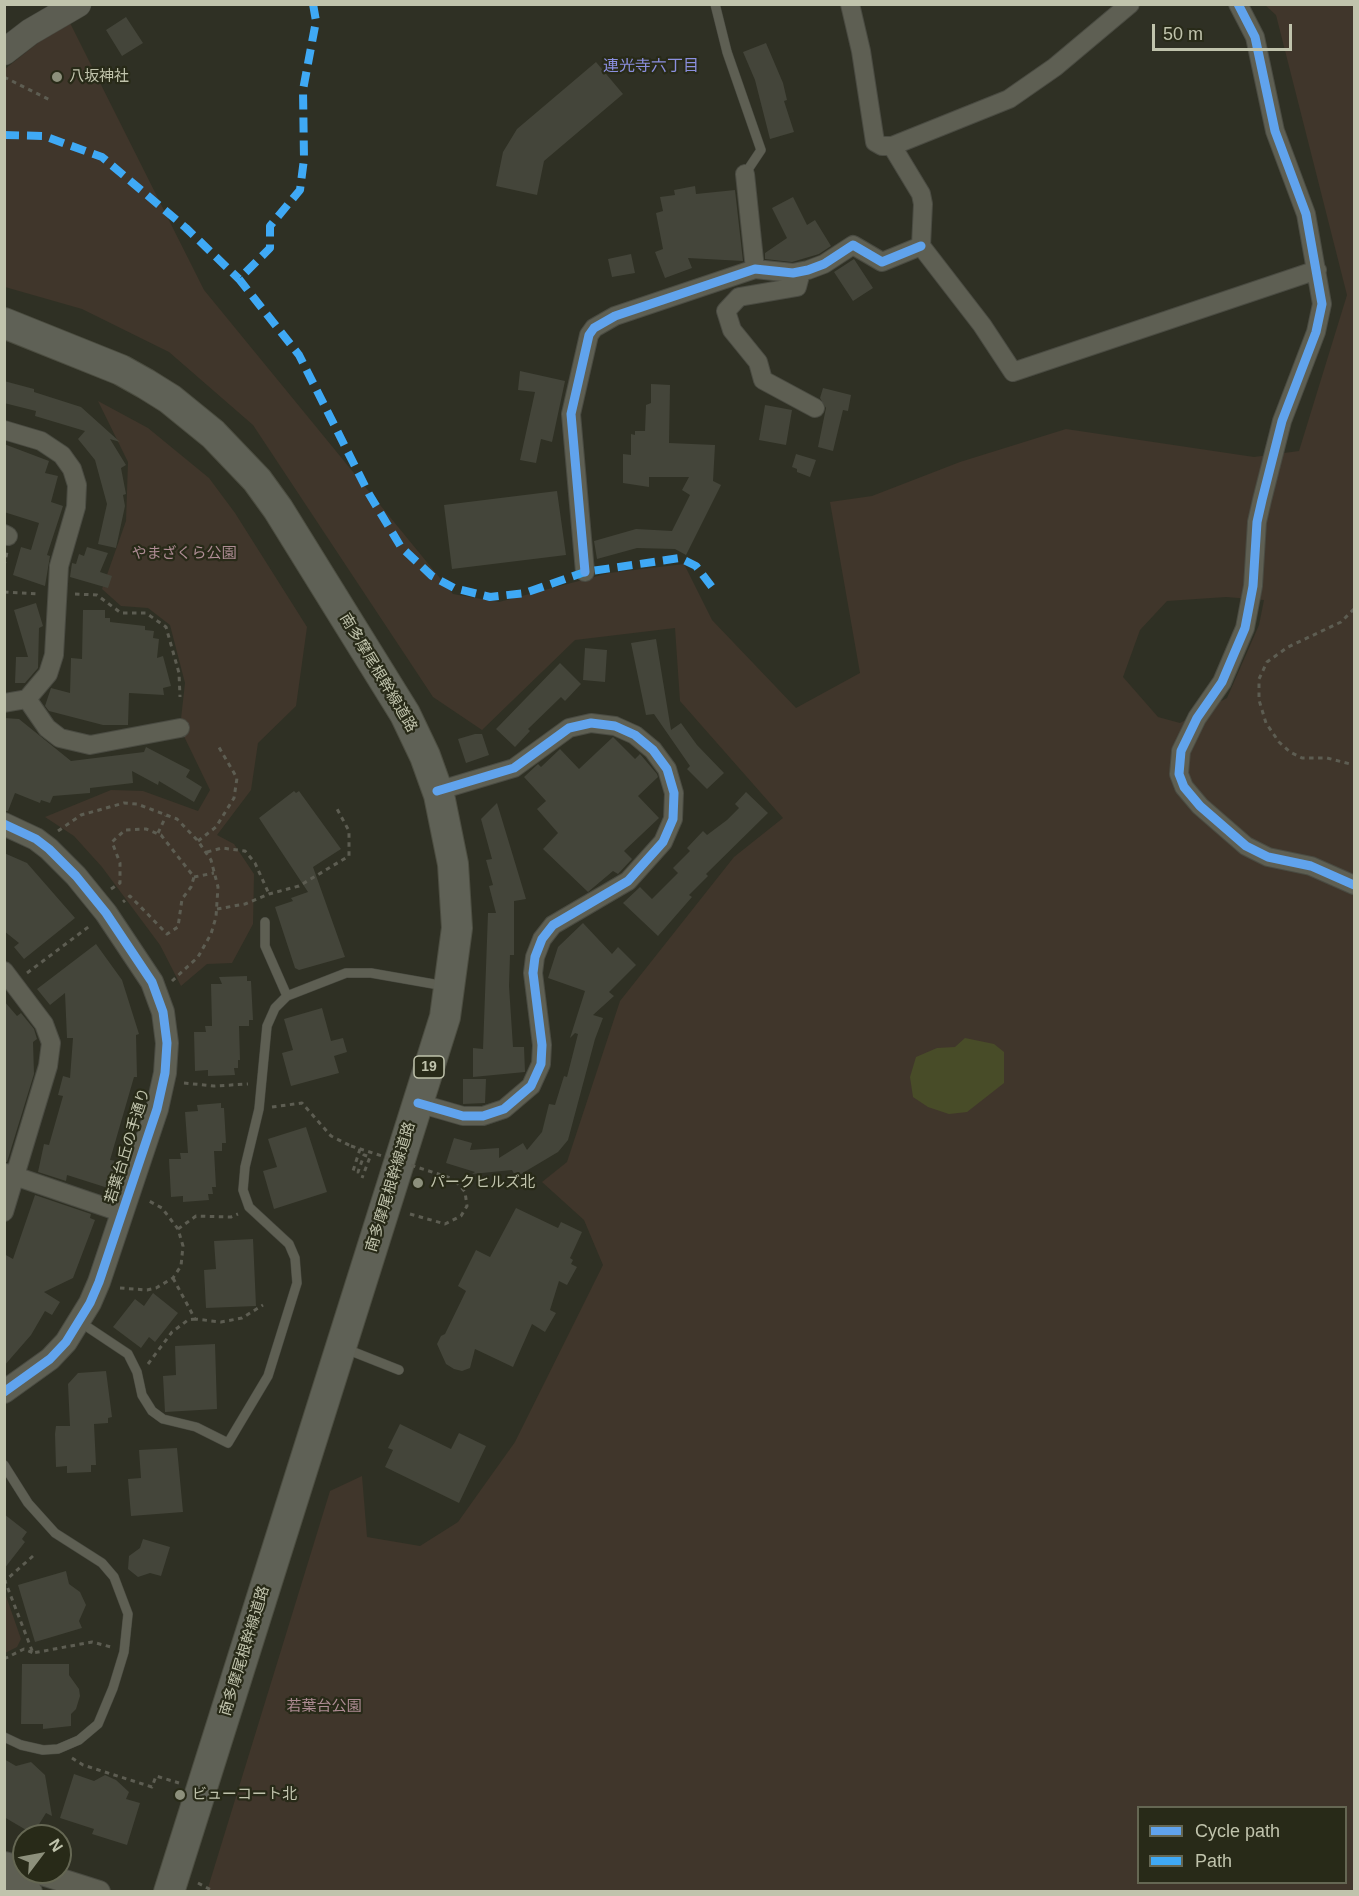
<!DOCTYPE html>
<meta charset="utf-8">
<style>
body{margin:0}
#map{position:relative;width:1359px;height:1896px;overflow:hidden;background:#2f3024;font-family:Arial,sans-serif}
canvas{display:block}
.frame{position:absolute;inset:0;border:6px solid #c0c3ac;pointer-events:none}
.legend{position:absolute;left:1137px;top:1806px;width:210px;height:78px;box-sizing:border-box;background:#282a18;border:2px solid #656753;margin:0;padding:8px 10px;list-style:none;font-size:18px;color:#c0c3ac}
.legend li{display:flex;align-items:center;gap:12px;height:30px}
.legend b{width:30px;border:2px solid #656753}
.north{position:absolute;left:12px;top:1824px;width:60px;height:60px;box-sizing:border-box;background:#282a18;border:2px solid #656753;border-radius:50%;rotate:58deg;font-size:16px;font-weight:700;line-height:24px;text-align:center;color:#c0c3ac}
.north::after{content:'';display:block;margin:auto;width:21px;height:27px;background:#8d907c;clip-path:polygon(50% 0,100% 100%,50% 72%,0 100%)}
.scale{position:absolute;left:1152px;top:24px;width:140px;height:27px;box-sizing:border-box;border:3px solid #c0c3ac;border-top:0;padding-left:8px;font-size:18px;line-height:21px;white-space:nowrap;color:#c0c3ac;-webkit-text-stroke:4px #282a18;paint-order:stroke}
</style>
<div id="map">
<canvas width="1359" height="1896"></canvas>
<div class="frame"></div>
<ul class="legend">
<li><b style="height:8px;background:#60a3ed"></b>Cycle path</li>
<li><b style="height:8px;background:#3fa9f5"></b>Path</li>
</ul>
<div class="north">N</div>
<div class="scale">50 m</div>
</div>
<script>
const g = document.querySelector('canvas').getContext('2d');
g.lineJoin = 'round';
function fill(path, color) { g.fillStyle = color; g.fill(path, 'evenodd'); }
const shape = rows => new Path2D(rows.map(r => 'M' + r).join(''));
function stroke(path, color, width, dash) { g.strokeStyle = color; g.lineWidth = width; g.lineCap = dash ? 'butt' : 'round'; g.setLineDash(dash || []); g.stroke(path); }
function label(font, color, halo, rows, align = 'center') {
  g.font = font + ' Arial,"Noto Sans JP",sans-serif'; g.lineWidth = 4.5; g.setLineDash([]); g.textBaseline = 'middle'; g.strokeStyle = halo; g.fillStyle = color; for (const [text, x, y, turn = 0] of rows) {
    g.save(); g.translate(x, y); g.rotate((+turn || 0) * Math.PI / 180); g.textAlign = isNaN(turn) ? turn : align; if (halo) g.strokeText(text, 0, 0); g.fillText(text, 0, 0); g.restore();
  }
}
fill(shape([
 [1265,5,1354,5,1354,1891,207,1891,330,1491,362,1476,367,1537,420,1546,458,1522,515,1442,603,1265,584,1220,542,1182,567,1162,620,1001,734,857,783,818,680,701,675,628,575,640,482,730,433,697,253,425,169,352,82,309,5,287,5,69,68,19,204,290,453,594,499,602,609,573,684,564,712,620,796,708,860,673,830,502,872,496,960,462,1066,429,1254,457,1299,451,1347,295,1276,15],
 [1226,597,1264,600,1259,625,1227,698,1180,723,1158,717,1123,677,1140,630,1167,601],
 [1138,1808,1346,1808,1346,1882,1138,1882],
 [98,401,148,428,209,478,235,513,307,627,296,706,258,743,251,790,217,835,234,844,254,874,253,924,232,963,207,964,181,986,160,945,102,867,74,836,45,817,111,790,143,791,198,811,210,790,180,728,185,683,170,625,148,608,121,606,102,589,126,521,128,462],
 [5,1593,21,1639,17,1647,5,1653]
]), '#40362b');
fill(shape([
 [965,1038,994,1044,1004,1052,1004,1083,967,1112,949,1114,928,1107,913,1097,910,1077,916,1057,937,1048,955,1047]
]), '#484c28');
fill(shape([
 [126,17,143,43,122,56,106,30],
 [766,43,783,83,787,100,784,101,794,132,770,139,755,80,743,52],
 [596,62,623,94,544,161,537,195,496,186,503,152,517,129],
 [695,186,696,194,735,190,743,261,688,258,692,268,665,278,655,252,663,249,656,213,663,211,660,197,675,195,674,190],
 [793,197,807,225,815,220,831,246,819,254,792,262,765,259,765,253,787,238,772,208],
 [631,254,635,273,612,277,608,259],
 [854,259,873,288,853,301,834,272],
 [520,371,565,381,552,442,541,439,536,463,520,460,535,392,518,390],
 [4,381,34,389,34,392,81,407,120,442,110,439,126,465,121,468,126,494,123,495,125,506,116,548,98,544,107,504,95,460,78,439,85,431,35,416,36,411,4,403],
 [651,384,670,385,669,443,715,445,713,481,721,485,686,555,675,549,637,548,597,559,594,541,636,529,672,531,690,495,682,490,689,477,649,477,649,487,623,483,623,454,631,455,631,434,635,435,635,431,645,431,646,405,651,403],
 [823,388,851,395,848,411,843,410,833,451,818,447,826,408,820,398],
 [765,405,792,410,786,445,759,440],
 [4,444,49,461,45,473,58,476,51,502,63,506,47,555,50,556,45,586,13,575,21,547,31,550,39,523,4,512],
 [796,454,816,460,810,477,797,472,797,469,792,467],
 [557,491,566,555,452,569,444,505],
 [87,547,108,553,100,572,112,576,108,588,70,577,72,563,76,564,79,554,84,556],
 [36,603,43,626,39,628,38,668,25,683,15,683,16,657,28,657,14,610],
 [83,610,105,610,105,618,110,618,110,622,145,626,145,630,154,631,153,638,159,639,157,658,163,656,171,686,163,688,164,695,129,693,128,725,103,725,49,711,45,706,51,688,70,693,71,658,82,659],
 [656,639,671,730,681,723,697,745,724,773,707,789,687,769,690,766,654,714,646,715,631,643],
 [585,648,607,650,605,682,583,680],
 [560,663,581,684,565,701,561,697,528,729,530,731,515,747,496,729],
 [4,718,19,719,71,761,144,752,146,747,190,770,186,777,202,787,194,802,159,781,158,785,132,771,133,783,90,788,90,793,53,796,50,803,41,800,40,803,15,793,8,811,4,811],
 [475,734,482,734,489,755,466,763,458,739],
 [613,737,635,759,640,754,657,774,658,777,638,796,659,818,624,851,632,859,618,874,613,871,588,892,543,849,558,833,537,809,546,801,524,777,538,764,541,767,560,749,579,769],
 [294,791,296,793,299,791,341,849,313,867,345,957,299,970,295,968,275,907,293,901,291,898,308,892,259,818],
 [746,792,768,813,706,874,708,876,689,895,692,897,658,936,623,903,640,887,652,899,678,873,673,868,690,851,687,848,703,831,707,835,727,820,739,808,735,804],
 [497,803,526,899,514,901,514,955,510,955,509,986,513,1047,524,1047,525,1072,473,1077,473,1048,483,1049,488,913,496,913,489,886,493,885,486,860,492,859,481,819],
 [4,853,27,863,75,918,24,959,14,947,19,943,4,931],
 [583,923,612,954,618,947,636,965,609,992,614,996,593,1015,603,1018,595,1039,568,1140,558,1152,516,1177,512,1170,472,1174,475,1172,446,1163,454,1138,472,1143,470,1150,499,1148,499,1158,523,1143,527,1150,542,1132,549,1104,555,1105,564,1076,567,1077,578,1034,575,1033,570,1038,585,991,548,978,558,947],
 [96,944,122,980,139,1034,136,1035,137,1077,134,1077,110,1160,116,1161,108,1188,67,1175,66,1181,38,1172,44,1144,49,1145,63,1096,58,1095,63,1076,70,1078,73,1038,67,1038,65,993,50,1005,37,989],
 [247,976,247,981,251,981,253,1020,249,1020,249,1026,239,1026,240,1060,238,1060,238,1068,234,1068,235,1075,208,1076,208,1070,195,1071,194,1032,206,1032,205,1026,212,1026,211,984,222,984,219,977],
 [4,1001,17,1016,21,1013,34,1029,37,1039,33,1042,34,1074,7,1162,4,1162],
 [322,1008,331,1041,343,1038,347,1052,334,1056,339,1073,291,1086,282,1053,293,1050,284,1019],
 [463,1079,486,1079,485,1103,463,1104],
 [221,1103,221,1108,224,1108,226,1143,222,1143,222,1151,214,1151,216,1187,212,1187,213,1194,208,1194,209,1200,183,1202,183,1196,171,1197,169,1159,181,1159,180,1153,188,1153,185,1112,198,1111,197,1105],
 [306,1127,327,1192,274,1209,263,1171,277,1167,268,1139],
 [35,1195,91,1214,90,1218,95,1220,73,1278,44,1292,60,1302,52,1315,45,1311,31,1335,4,1366,4,1254,13,1259],
 [516,1208,558,1228,561,1222,582,1232,570,1258,573,1260,571,1264,577,1267,567,1285,559,1281,550,1310,556,1313,545,1332,532,1324,513,1367,475,1349,470,1368,462,1371,454,1369,446,1364,437,1344,441,1336,445,1334,466,1291,458,1286,476,1250,490,1257],
 [253,1239,256,1306,206,1308,204,1270,216,1269,214,1241],
 [153,1293,178,1313,155,1342,149,1337,141,1348,113,1327,135,1299,144,1306],
 [215,1344,217,1409,165,1412,163,1376,176,1375,175,1346],
 [106,1371,112,1417,108,1418,108,1423,94,1424,96,1465,91,1465,91,1472,67,1473,67,1466,56,1467,55,1434,56,1426,70,1426,68,1384,78,1373],
 [400,1424,451,1449,459,1433,486,1446,459,1503,385,1467,393,1450,388,1448],
 [177,1448,183,1512,131,1516,128,1479,141,1478,139,1450],
 [4,1514,27,1532,22,1539,25,1542,4,1569],
 [143,1539,170,1547,161,1576,150,1573,138,1577,128,1569,129,1556,140,1548],
 [66,1571,69,1584,80,1592,86,1605,79,1621,82,1628,35,1642,18,1585],
 [22,1664,69,1664,69,1675,79,1689,80,1696,76,1709,71,1714,71,1726,43,1729,43,1724,21,1724],
 [4,1759,16,1766,31,1762,45,1775,52,1816,46,1813,33,1834,4,1817],
 [74,1774,94,1781,105,1775,116,1780,129,1792,126,1799,140,1803,127,1845,92,1834,94,1829,60,1818]
]), '#44453a');
const service = shape([
 [715,4,727,52,761,150,745,174],
 [265,922,265,946,287,996],
 [80,1322,128,1354,137,1372,142,1395,152,1411,163,1419,196,1427,228,1443,268,1376,297,1283,295,1258,289,1244,249,1207,243,1190,245,1167,259,1109,267,1026,275,1008,287,996,346,973,371,973,445,986],
 [346,1349,399,1370],
 [4,1465,28,1503,55,1533,102,1563,114,1577,128,1614,124,1652,113,1688,98,1724,79,1740,58,1749,43,1750,21,1745,4,1737]
]);
const minor = shape([
 [850,4,861,51,875,142,882,146,892,146,1009,99,1055,67,1130,4],
 [1238,4,1255,37,1275,131,1306,214,1322,304,1316,332,1282,421,1262,500,1257,522,1253,586,1245,628,1222,682,1197,718,1181,751,1179,774,1184,787,1200,806,1246,846,1268,857,1311,866,1354,885],
 [892,146,921,194,923,204,921,246,982,325,1013,372,1317,270],
 [745,174,755,269],
 [801,272,797,287,739,297,726,311,732,330,758,362,763,380,815,408],
 [4,430,41,441,62,455,72,469,77,485,76,507,59,566,54,655,48,674,27,699],
 [4,534,8,536],
 [585,572,571,414,589,335,594,328,615,316,755,269,793,273,808,270,824,264,853,245,882,262,921,246],
 [4,703,27,699,47,728,60,738,90,745,180,728],
 [4,971,44,1024,51,1043,48,1066,4,1212],
 [418,1103,463,1116,483,1116,504,1109,531,1086,541,1064,542,1045,533,973,535,957,542,939,553,925,628,881,663,842,673,819,674,793,667,769,653,750,635,735,615,726,591,723,569,728,514,768,437,791],
 [6,1173,123,1213]
]);
const tertiary = shape([
 [4,824,36,839,49,849,76,876,106,913,152,982,163,1012,167,1043,165,1073,157,1109,99,1282,90,1303,66,1342,50,1359,4,1392],
 [4,1863,24,1868],
 [36,1872,99,1892],
 [4,1883,31,1892]
]);
const secondary = shape([
 [4,52,30,32,78,4]
]);
const primary = shape([
 [4,323,121,370,146,384,170,399,213,434,257,480,278,509,405,714,425,756,439,795,453,864,457,928,445,1017,169,1892]
]);
stroke(service, '#4a4b42', 10);
stroke(minor, '#4a4b42', 20);
stroke(tertiary, '#4a4b42', 24);
stroke(secondary, '#4a4b42', 27);
stroke(primary, '#4c4d41', 32);
stroke(shape([
 [4,77,52,101],
 [4,566,7,552],
 [4,592,39,594],
 [75,594,97,595,121,613,146,613,166,627,179,673,180,697],
 [1354,609,1341,622,1288,647,1267,662,1259,679,1259,700,1266,723,1279,742,1290,752,1302,758,1327,758,1354,765],
 [58,831,81,815,124,803,137,804,177,819,198,841,211,860,218,887,216,917,211,934,198,957,172,981],
 [158,833,166,816],
 [198,841,216,827,234,798,237,778,217,744],
 [207,852,222,848,245,851,255,863,269,894],
 [194,877,214,873],
 [111,889,120,883,120,863,112,842,125,830,146,829,161,835,194,877,191,887,182,899,178,927,167,934,130,896,123,902],
 [217,909,245,904,269,894,299,886,349,856,349,831,336,807],
 [27,973,91,925],
 [184,1083,214,1086,248,1084],
 [272,1107,302,1103,331,1136,351,1146],
 [360,1149,353,1171,358,1172,364,1155,370,1157,362,1178],
 [410,1214,445,1224,461,1216,467,1206,465,1192,454,1179],
 [178,1229,196,1216,231,1217,238,1214],
 [173,1278,195,1319,221,1322,242,1318,263,1305],
 [120,1288,147,1290,156,1288,173,1278,181,1266,183,1246,178,1229,162,1208,149,1201],
 [148,1364,172,1332,188,1320,195,1319],
 [33,1556,5,1581,33,1653,92,1642,111,1647],
 [4,1659,24,1649,33,1653],
 [72,1758,83,1765,152,1787,156,1776,179,1783],
 [198,1883,215,1892]
]), '#5d5d52', 3, [4.5, 4.5]);
stroke(service, '#5e5f53', 9);
stroke(minor, '#5e5f53', 18);
stroke(tertiary, '#5e5f53', 22);
stroke(secondary, '#5c5d52', 26);
stroke(primary, '#5f6156', 30);
stroke(shape([
 [351,1146,454,1179]
]), '#5d5d52', 3, [4.5, 4.5]);
stroke(shape([
 [313,4,316,21,303,90,304,159,300,190,270,226,270,248,239,279,299,355,369,494,401,547,432,576,454,588,490,597,525,593,585,572,680,558,696,566,712,587],
 [4,135,44,136,102,157,186,228,239,279]
]), '#3fa9f5', 8, [15, 8]);
stroke(shape([
 [1238,4,1255,37,1275,131,1306,214,1322,304,1316,332,1282,421,1262,500,1257,522,1253,586,1245,628,1222,682,1197,718,1181,751,1179,774,1184,787,1200,806,1246,846,1268,857,1311,866,1354,885],
 [585,572,571,414,589,335,594,328,615,316,755,269,793,273,808,270,824,264,853,245,882,262,921,246],
 [4,824,36,839,49,849,76,876,106,913,152,982,163,1012,167,1043,165,1073,157,1109,99,1282,90,1303,66,1342,50,1359,4,1392],
 [418,1103,463,1116,483,1116,504,1109,531,1086,541,1064,542,1045,533,973,535,957,542,939,553,925,628,881,663,842,673,819,674,793,667,769,653,750,635,735,615,726,591,723,569,728,514,768,437,791]
]), '#60a3ed', 9);
for (const [x, y, r, color] of [
 [57,77,6,"#8d907c"],
 [418,1183,6,"#8d907c"],
 [180,1795,6,"#8d907c"]
]) { const dot = new Path2D(); dot.arc(x, y, r, 0, 2 * Math.PI); g.fillStyle = color; g.fill(dot); stroke(dot, '#282a18', 2); }
for (const [x, y, w] of [
 [429,1067,30]
]) { const box = new Path2D(); box.roundRect(x - w / 2, y - 11, w, 22, 4.5); g.fillStyle = '#282a18'; g.fill(box); stroke(box, '#c0c3ac', 1.5); }
label('bold 14px', '#c0c3ac', null, [
 ["19",429,1067]
]);
label('15px', '#c0c3ac', '#282a18', [
 ["八坂神社",69,77],
 ["パークヒルズ北",430,1183],
 ["ビューコート北",192,1795]
], 'left');
label('15px', '#ae8c94', '#282a18', [
 ["やまざくら公園",184,554],
 ["若葉台公園",324,1707]
]);
label('15px', '#c0c3ac', '#282a18', [
 ["南多摩尾根幹線道路",378,673,59],
 ["若葉台丘の手通り",128,1146,-73],
 ["南多摩尾根幹線道路",391,1187,-73],
 ["南多摩尾根幹線道路",245,1651,-73]
]);
label('16px', '#8b8fdf', '#282a18', [
 ["連光寺六丁目",651,67]
]);
</script>
